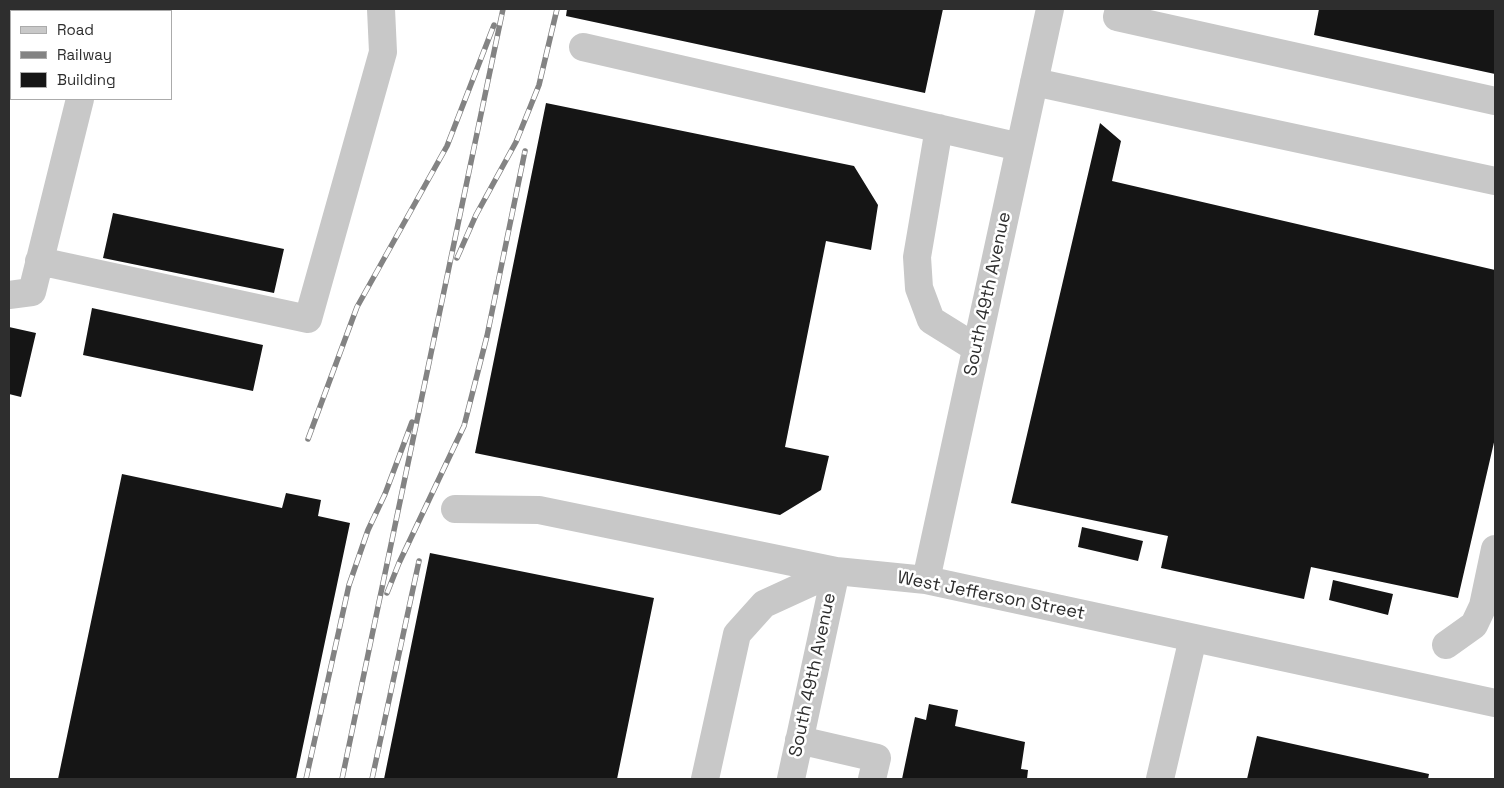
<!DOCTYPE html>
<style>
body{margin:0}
#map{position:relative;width:1504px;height:788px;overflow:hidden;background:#fff;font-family:"Space Grotesk",sans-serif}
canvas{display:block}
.frame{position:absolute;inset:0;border:10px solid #2e2e2e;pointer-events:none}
.legend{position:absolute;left:10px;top:10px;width:162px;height:90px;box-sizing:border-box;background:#fff;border:1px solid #ababab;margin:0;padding:6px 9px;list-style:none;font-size:15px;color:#2e2e2e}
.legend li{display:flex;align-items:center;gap:10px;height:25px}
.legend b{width:25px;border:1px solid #ababab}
</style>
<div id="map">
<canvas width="1504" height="788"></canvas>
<div class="frame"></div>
<ul class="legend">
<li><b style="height:6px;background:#c8c8c8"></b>Road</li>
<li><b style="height:6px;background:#838383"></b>Railway</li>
<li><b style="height:14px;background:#151515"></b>Building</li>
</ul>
</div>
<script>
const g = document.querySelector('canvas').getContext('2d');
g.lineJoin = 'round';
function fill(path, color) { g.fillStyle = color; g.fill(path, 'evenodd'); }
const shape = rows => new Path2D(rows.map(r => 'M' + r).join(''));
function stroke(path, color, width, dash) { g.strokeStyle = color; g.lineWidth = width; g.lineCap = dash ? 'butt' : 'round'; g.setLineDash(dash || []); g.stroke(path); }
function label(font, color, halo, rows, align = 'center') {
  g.font = font + ' "Space Grotesk",sans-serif'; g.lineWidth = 5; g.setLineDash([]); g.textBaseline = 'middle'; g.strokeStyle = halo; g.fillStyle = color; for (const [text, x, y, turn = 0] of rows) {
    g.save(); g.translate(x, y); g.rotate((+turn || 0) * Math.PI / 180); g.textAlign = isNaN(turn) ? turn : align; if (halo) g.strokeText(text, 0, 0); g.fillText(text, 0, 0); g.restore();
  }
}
fill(shape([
 [9,9,50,9,50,11,11,11,11,65,9,64],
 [567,9,943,9,925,93,566,16],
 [1319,9,1495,9,1495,74,1314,35],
 [546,103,854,166,878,205,871,250,826,241,785,447,829,456,821,490,780,515,475,453],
 [1100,123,1121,141,1112,181,1495,270,1495,438,1458,598,1311,567,1304,599,1161,568,1168,536,1011,503],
 [113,213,284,249,274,293,103,258],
 [92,308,263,345,253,391,83,355],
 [9,327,36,333,21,397,9,394],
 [122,474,282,508,286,493,321,500,318,516,350,523,296,779,58,779],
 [1082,527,1143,541,1138,561,1078,547],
 [430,553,654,598,617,779,384,779],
 [1333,580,1393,594,1388,615,1329,600],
 [929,704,958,710,955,726,1025,742,1021,769,1028,770,1027,779,902,779,915,717,926,720],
 [1257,736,1429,774,1428,779,1247,779]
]), '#151515');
stroke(shape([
 [1119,9,1117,17,1495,101],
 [101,11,102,9],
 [583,47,1020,147],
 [1034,82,1495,181],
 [939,128,917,257,919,288,931,320,976,348],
 [39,261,308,319,383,52,381,9],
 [9,295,32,292,80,99],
 [455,509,539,510,836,571,926,580,1495,703],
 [926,580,1050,9],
 [1446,645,1474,625,1483,606,1495,549],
 [799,740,877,758,872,779],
 [705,779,737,634,764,604,836,571],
 [791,779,836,571],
 [1160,779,1193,638]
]), '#c8c8c8', 28);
const rail = shape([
 [457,258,476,215,516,142,531,105,539,85,557,9],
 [308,439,357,307,447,146,494,25],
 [387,593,399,563,464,426,487,336,525,151],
 [306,779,349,585,368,530,385,494,412,422],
 [342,779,503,9],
 [372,779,419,561]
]);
stroke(rail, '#838383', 5.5);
stroke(rail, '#fff', 4, [11]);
label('18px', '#2e2e2e', '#fff', [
 ["South 49th Avenue",988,294,-78],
 ["West Jefferson Street",991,596,11],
 ["South 49th Avenue",813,675,-78]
]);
</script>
